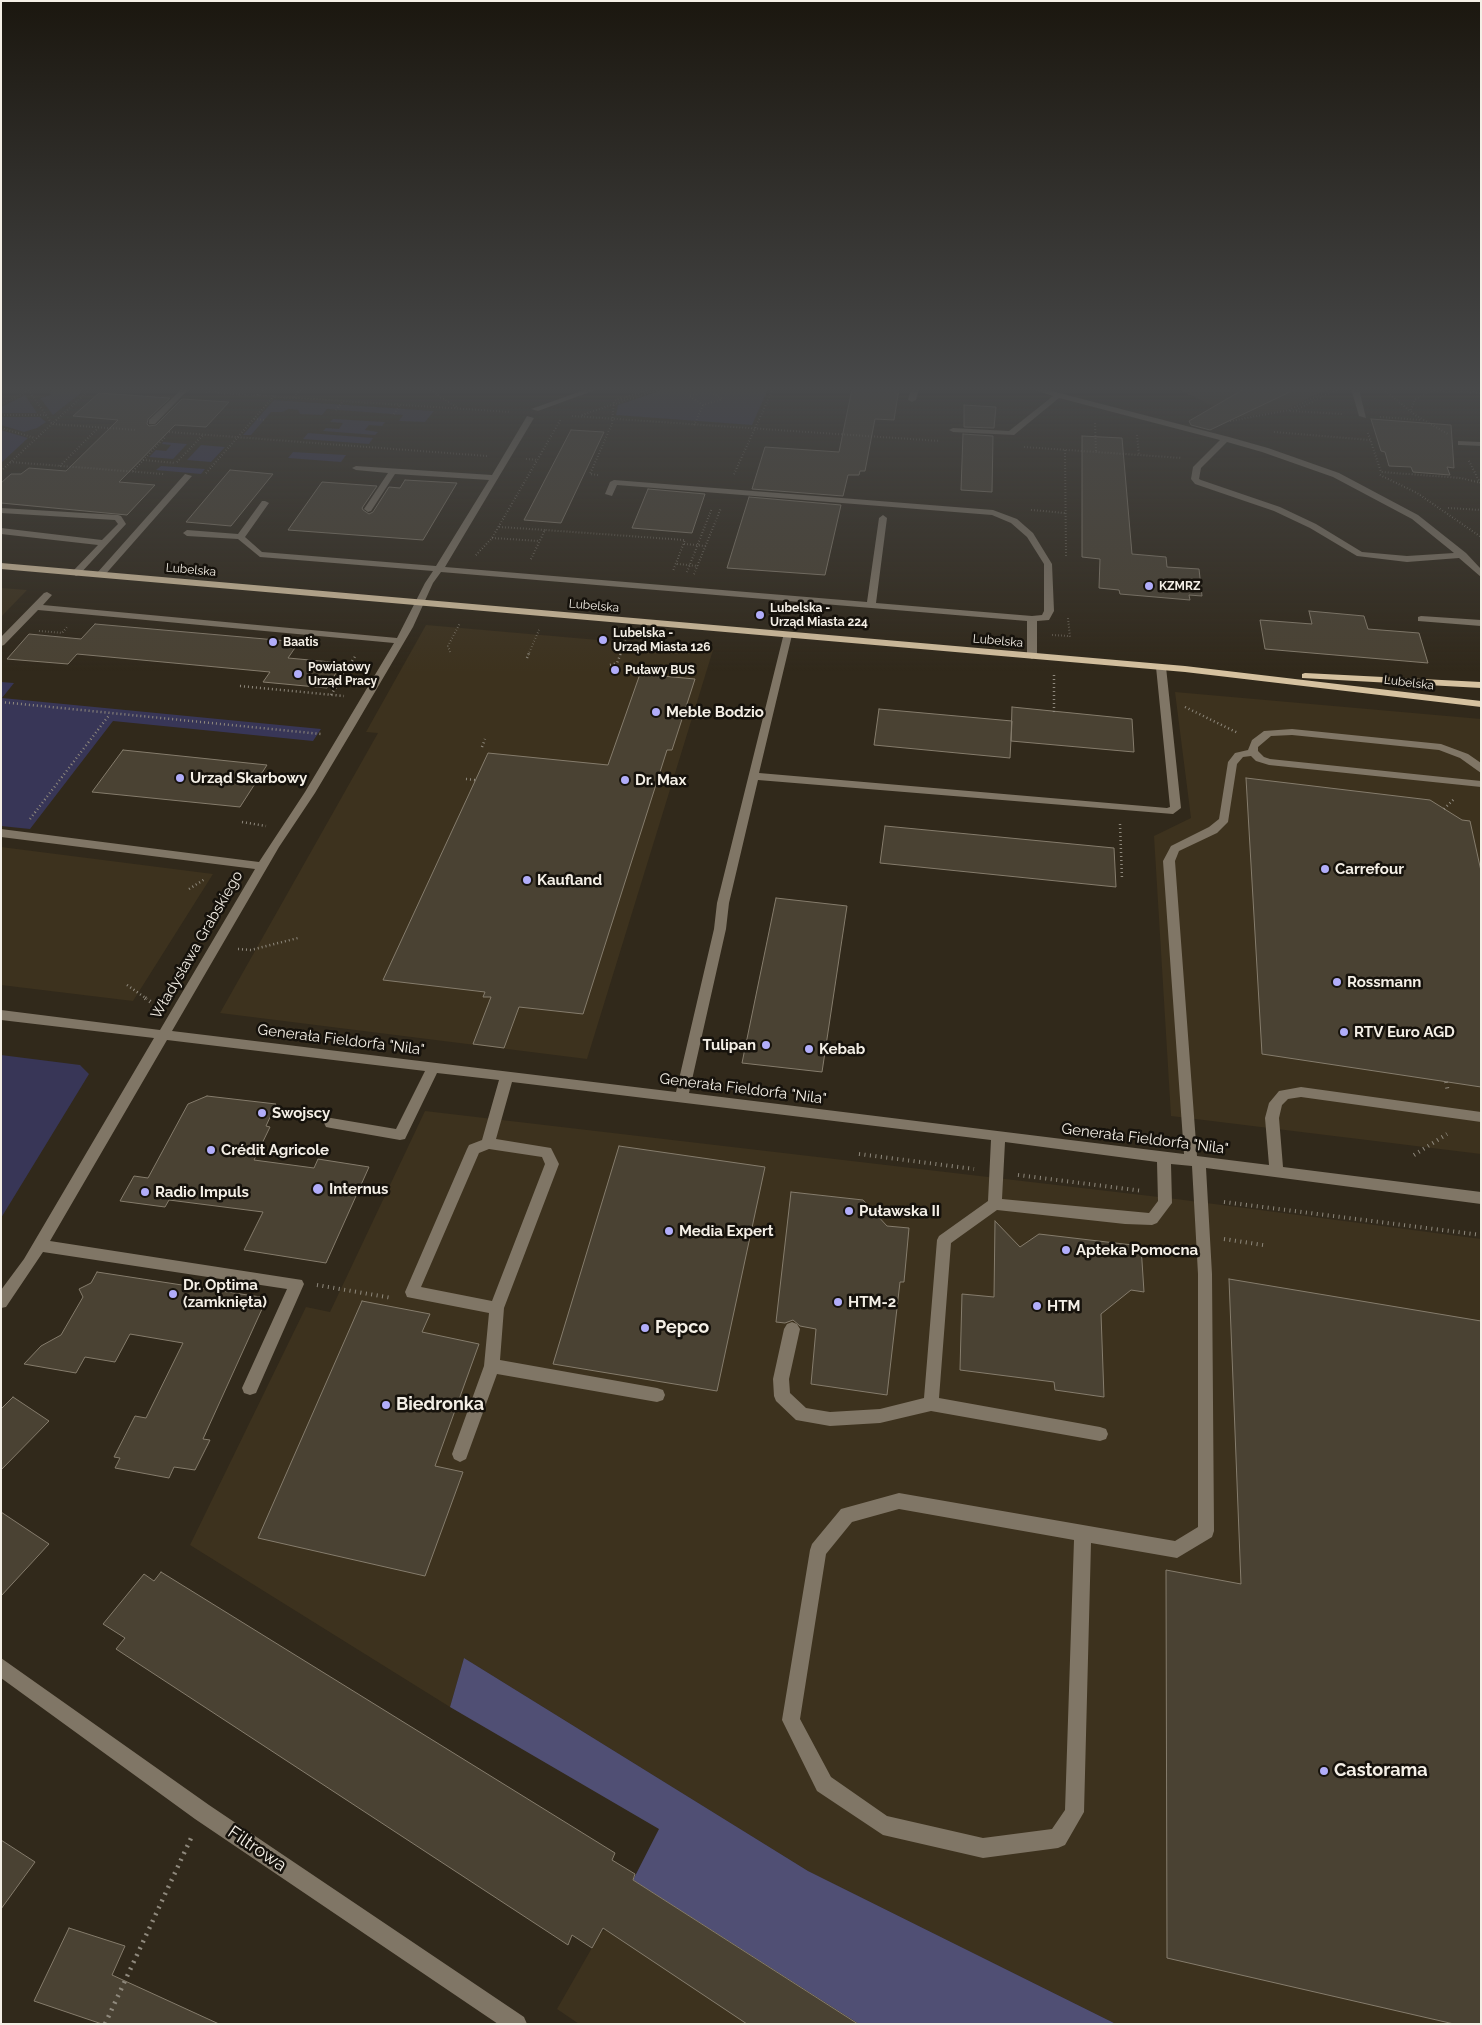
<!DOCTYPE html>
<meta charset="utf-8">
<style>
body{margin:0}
#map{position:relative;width:1482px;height:2025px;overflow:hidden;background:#31291b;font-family:Raleway,sans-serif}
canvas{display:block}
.frame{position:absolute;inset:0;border:2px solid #f4efe6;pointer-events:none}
</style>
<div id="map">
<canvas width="1482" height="2025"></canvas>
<div class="frame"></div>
</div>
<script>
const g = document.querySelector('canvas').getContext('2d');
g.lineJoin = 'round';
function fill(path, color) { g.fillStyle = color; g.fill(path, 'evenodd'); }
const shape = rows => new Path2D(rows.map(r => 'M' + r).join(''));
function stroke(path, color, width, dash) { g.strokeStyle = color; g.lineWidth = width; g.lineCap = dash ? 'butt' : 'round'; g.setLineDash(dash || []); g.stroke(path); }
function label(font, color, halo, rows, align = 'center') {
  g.font = font + ' Raleway,sans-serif'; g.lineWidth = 5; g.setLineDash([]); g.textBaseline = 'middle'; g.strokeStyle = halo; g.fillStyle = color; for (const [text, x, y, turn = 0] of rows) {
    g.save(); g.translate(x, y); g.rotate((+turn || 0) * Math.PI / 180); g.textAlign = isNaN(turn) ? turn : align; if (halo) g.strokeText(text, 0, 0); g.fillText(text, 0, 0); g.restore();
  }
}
fill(shape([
 [1178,389,1327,389,1286,410,1237,418],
 [1,588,27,590,1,617],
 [426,625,713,650,587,1059,220,1013,378,733,366,732],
 [1175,692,1481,719,1481,1154,1171,1116,1154,836,1191,818],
 [1,847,213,874,133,1001,1,985],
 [425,1111,1176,1199,1481,1239,1481,2024,1116,2024,808,1871,464,1658,450,1707,190,1545,306,1307,330,1312],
 [633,1880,859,2024,579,2024,557,2009,601,1932,606,1930]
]), '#3d321e');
fill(shape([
 [53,389,80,389,81,393,53,415,40,398,51,395,50,392],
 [665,389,768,389,752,425,616,415,618,405],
 [25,395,37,413,1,413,1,407],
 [274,400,434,411,425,422,399,421,403,415,327,409,322,415,300,414,298,410,289,409,282,412,271,412,251,435,243,435],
 [1,417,40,417,46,422,37,428,24,432,1,425],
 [333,419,385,422,382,426,369,425,365,430,378,432,375,435,323,431,326,428,339,429,343,423,330,422],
 [1,430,28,438,1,463],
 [308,433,373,438,369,444,303,439],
 [163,442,187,444,173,459,149,457,156,450,166,451,171,445,162,444],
 [201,445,225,447,211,462,187,460],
 [293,452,346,455,341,462,288,458],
 [161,466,205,469,201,474,156,470],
 [1,682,14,683,2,698,321,729,313,741,113,721,30,829,1,826],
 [1,1055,80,1065,89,1074,1,1218]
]), '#383657');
fill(shape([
 [464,1658,808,1871,1116,2024,859,2024,633,1880,659,1829,450,1707]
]), '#504f74');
const building = shape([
 [852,389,899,389,894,420,875,419,865,471,860,471,859,475,848,475,843,496,752,489,765,447,839,452,852,389],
 [1244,389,1296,389,1210,430,1191,425,1189,421,1244,389],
 [99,393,170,398,148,419,147,424,149,426,156,425,182,399,229,402,206,427,175,425,119,482,155,485,127,515,1,503,1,483,11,474,21,474,29,468,66,471,118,420,73,416,99,393],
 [964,405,996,407,994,428,964,427,964,405],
 [1371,419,1451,425,1454,468,1447,467,1450,475,1413,472,1411,467,1389,466,1385,452,1381,451,1371,419],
 [571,430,604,432,561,523,524,520,571,430],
 [963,434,993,436,992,492,961,490,963,434],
 [1082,436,1122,438,1132,554,1166,557,1167,567,1199,569,1202,596,1189,595,1190,600,1120,594,1119,590,1099,588,1100,559,1082,557,1082,436],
 [230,470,273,474,231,526,186,522,230,470],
 [405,480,457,483,423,540,288,530,322,482,377,486,362,508,363,510,369,514,373,512,389,487,400,488,405,480],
 [648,489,705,494,692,533,632,528,648,489],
 [749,497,841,505,825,575,727,568,749,497],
 [1309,611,1364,616,1368,629,1419,633,1428,663,1265,649,1260,620,1312,624,1309,611],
 [95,624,299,642,288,658,342,663,327,688,263,682,270,672,77,654,68,664,7,659,29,634,81,639,95,624],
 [640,674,695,679,672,750,667,750,583,1014,519,1007,504,1048,473,1044,491,997,483,997,485,992,383,980,488,753,608,765,640,674],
 [1012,707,1132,719,1134,752,1011,741,1012,707],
 [879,709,1012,721,1010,758,874,745,879,709],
 [123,750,267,765,240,807,92,792,123,750],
 [1246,778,1430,800,1462,820,1470,821,1481,871,1481,1087,1262,1054,1246,778],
 [885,826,1114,848,1116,887,880,863,885,826],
 [776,898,847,906,822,1072,742,1063,776,898],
 [207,1096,276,1104,266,1126,270,1127,254,1160,314,1168,318,1159,369,1167,326,1263,244,1250,263,1212,169,1200,165,1207,120,1201,134,1176,148,1178,188,1104,207,1096],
 [619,1146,765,1167,717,1391,553,1364,619,1146],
 [791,1192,863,1200,887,1226,909,1228,904,1282,900,1282,887,1395,811,1384,816,1329,800,1326,793,1320,785,1323,776,1322,791,1192],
 [995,1221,1020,1247,1039,1234,1141,1246,1144,1292,1131,1290,1101,1314,1104,1397,1055,1390,1054,1382,960,1370,962,1294,994,1297,995,1221],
 [97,1272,267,1298,203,1439,210,1440,195,1470,174,1467,169,1478,115,1468,120,1458,114,1457,135,1416,146,1418,183,1343,130,1334,115,1362,85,1357,76,1373,24,1364,41,1346,61,1335,83,1297,79,1289,91,1283,97,1272],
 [1229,1279,1481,1321,1481,2024,1454,2024,1167,1958,1166,1570,1241,1584,1229,1279],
 [362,1301,430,1314,422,1332,479,1344,435,1466,463,1472,425,1576,258,1538,362,1301],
 [13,1397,49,1421,1,1470,1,1409,13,1397],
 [1,1512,49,1544,1,1596,1,1512],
 [161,1572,615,1853,612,1860,635,1874,633,1880,858,2024,747,2024,603,1928,592,1948,572,1935,568,1945,116,1649,125,1638,103,1624,144,1574,154,1581,161,1572],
 [1,1840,35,1862,1,1909,1,1840],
 [69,1928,125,1946,112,1975,219,2024,102,2024,34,2001,69,1928]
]);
fill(building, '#4a4233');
stroke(building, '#857c6c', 1);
stroke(shape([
 [428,389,458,408],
 [1383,389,1415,415,1448,434],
 [708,391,722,399,703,405,689,396,708,391],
 [206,392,511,412],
 [258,395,263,389],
 [294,397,301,389],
 [1,404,29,391,46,415],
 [336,410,343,401],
 [1296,410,1337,389],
 [1411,410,1415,399,1430,391,1481,393],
 [1290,411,1343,414],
 [394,414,400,405],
 [1,415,46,415,52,424,136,430],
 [582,415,659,389],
 [572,416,940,441],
 [1380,417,1421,420],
 [254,419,264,420],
 [1230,421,1289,410,1331,389],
 [1095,423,1096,452],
 [694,425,703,405],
 [1,428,35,438],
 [169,432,487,456],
 [1274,432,1371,440],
 [1368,433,1381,472,1461,478,1481,483],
 [1137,435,1139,455],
 [1024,447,1182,458],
 [1065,450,1066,557],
 [526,459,538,460],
 [143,460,175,463],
 [1469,461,1481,485],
 [10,462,164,474],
 [177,462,203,435],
 [60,466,99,427],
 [1,471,90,389],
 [133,471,166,436],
 [206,473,274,396],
 [734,474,773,389],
 [598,475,590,474,612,424,614,401,650,389],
 [1380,475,1417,493,1481,537],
 [1448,508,1481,510],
 [1031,510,1065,513],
 [499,527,545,530],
 [492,538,539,541],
 [684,544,706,546],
 [476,555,492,538,561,419],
 [531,559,545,530,685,540,673,571],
 [677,564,698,566],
 [687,572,712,508],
 [694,574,721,508],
 [1068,618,1070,637],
 [39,631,62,633,67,627],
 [1052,635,1069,636],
 [450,652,448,646,460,623],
 [528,655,539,630],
 [620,655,626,640]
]), '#8f897d', 2, [0.5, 2.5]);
stroke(shape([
 [527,658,529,653],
 [610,665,617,663,621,653],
 [1054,675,1054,712],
 [240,686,344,696],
 [331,695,356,655],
 [1,702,321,734],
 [1185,707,1238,733],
 [482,747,485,739],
 [466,779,475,780],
 [1444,809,1454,799],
 [30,819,110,714],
 [242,822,266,826],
 [1120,824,1122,879],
 [189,889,205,879],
 [238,949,251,950,298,938],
 [127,985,147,999]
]), '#8f897d', 2.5, [1, 3]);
stroke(shape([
 [145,998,151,1002],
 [1446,1082,1448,1092],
 [859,1154,974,1169],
 [1414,1155,1447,1134],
 [1018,1175,1143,1191],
 [1224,1202,1481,1235],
 [1224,1239,1263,1245],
 [317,1285,392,1298]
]), '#8f897d', 4, [1, 4.5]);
stroke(shape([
 [105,2024,192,1836]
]), '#8f897d', 4.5, [2, 5.5]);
fill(shape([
 [182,389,191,389,184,394,155,424,149,424,149,420,182,389],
 [587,389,598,389,538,411,531,409,587,389],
 [911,389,919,389,916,400,912,402,908,400,911,389],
 [1032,389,1044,389,1229,437,1268,448,1339,473,1418,515,1466,553,1481,569,1481,577,1459,558,1407,562,1357,556,1310,528,1274,511,1195,484,1191,479,1193,467,1220,440,1059,398,1014,435,953,432,949,430,953,428,1009,431,1053,396,1032,389],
 [1227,442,1262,452,1333,477,1412,519,1454,553,1407,556,1362,552,1316,524,1280,507,1201,480,1199,479,1201,468,1227,442],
 [1351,389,1359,389,1366,418,1359,416,1351,389],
 [527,416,534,418,445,567,867,602,879,518,883,515,887,518,876,603,1032,616,1042,615,1044,611,1044,564,1027,537,1011,523,992,515,617,485,612,496,605,494,610,482,614,480,993,510,1017,519,1033,533,1052,564,1054,611,1049,620,1037,621,1037,656,1032,659,1027,656,1027,621,441,572,433,583,413,627,355,726,315,793,279,847,172,1031,676,1092,714,929,717,903,784,633,787,632,792,635,759,773,1167,808,1170,807,1156,667,1161,664,1166,667,1181,808,1173,814,758,780,729,903,726,929,689,1093,1184,1154,1163,861,1171,846,1209,827,1219,819,1228,762,1235,753,1248,750,1252,740,1264,731,1292,729,1441,744,1468,754,1481,763,1481,773,1460,758,1439,750,1292,735,1271,736,1258,747,1258,751,1264,757,1270,759,1481,781,1481,787,1269,765,1256,761,1251,756,1243,757,1237,764,1228,822,1217,833,1179,851,1175,861,1197,1156,1269,1165,1265,1118,1269,1103,1279,1091,1301,1087,1481,1112,1481,1122,1301,1097,1288,1099,1282,1105,1279,1118,1283,1167,1481,1192,1481,1204,1206,1168,1212,1274,1214,1531,1212,1537,1177,1558,1091,1543,1084,1812,1065,1845,1058,1848,983,1858,883,1835,817,1791,782,1720,810,1550,812,1544,841,1509,899,1493,1175,1541,1198,1527,1198,1274,1192,1166,1171,1164,1172,1203,1157,1223,1152,1225,1125,1224,997,1210,951,1243,939,1398,1100,1427,1106,1429,1108,1434,1106,1439,1100,1441,931,1411,880,1423,830,1426,796,1420,776,1401,774,1396,773,1379,784,1329,787,1324,792,1322,797,1324,800,1329,789,1379,790,1393,806,1408,830,1412,880,1409,924,1398,937,1240,939,1236,988,1201,991,1140,512,1082,496,1139,551,1148,559,1164,504,1308,500,1360,657,1388,663,1390,665,1395,663,1400,657,1402,497,1374,466,1459,460,1462,454,1459,452,1454,484,1366,489,1313,412,1298,407,1297,405,1292,467,1149,469,1145,482,1140,499,1080,437,1073,405,1139,400,1140,331,1128,326,1127,324,1123,326,1119,331,1118,396,1129,425,1071,167,1040,50,1241,302,1280,304,1284,256,1393,250,1395,244,1393,242,1388,287,1289,43,1252,6,1307,1,1308,1,1290,24,1259,154,1038,1,1020,1,1010,160,1030,255,869,1,837,1,829,259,862,305,792,394,643,38,610,4,645,1,646,1,637,44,593,47,592,52,595,43,605,397,638,425,583,433,571,260,557,238,539,187,536,183,533,187,530,238,534,262,501,265,501,269,503,245,537,262,552,436,566,489,480,395,474,371,511,368,512,364,509,388,473,356,470,352,468,356,466,492,475,527,416],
 [1005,1142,1157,1162,1158,1201,1149,1213,1002,1199,1005,1142],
 [489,1149,542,1157,545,1164,492,1301,421,1287,479,1153,489,1149],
 [899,1509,1074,1540,1065,1810,1052,1829,983,1838,887,1816,831,1777,800,1719,826,1554,852,1522,899,1509],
 [1458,441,1481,442,1481,446,1461,445,1458,445,1458,441],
 [185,474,192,476,103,577,97,577,97,573,185,474],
 [1,508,118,515,121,516,126,524,79,575,76,576,72,573,73,571,98,545,1,534,1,528,102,540,118,524,115,520,1,513,1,508],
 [1421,616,1481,620,1481,626,1418,621,1418,617,1421,616],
 [1,1658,209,1805,524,2017,527,2024,498,2024,195,1819,1,1678,1,1658]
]), '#807666');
fill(shape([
 [1,563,1185,666,1481,701,1481,707,1185,672,1,569,1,563],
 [1305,673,1481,682,1481,688,1302,678,1302,674,1305,673]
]), '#d6c2a0');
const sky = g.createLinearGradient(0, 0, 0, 672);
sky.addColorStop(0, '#1b170f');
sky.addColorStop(0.58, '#48494a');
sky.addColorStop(1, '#48494a00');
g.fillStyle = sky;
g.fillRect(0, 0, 1482, 672);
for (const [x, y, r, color] of [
 [1149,586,5,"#b1adfa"],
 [760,615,5,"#b1adfa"],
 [603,640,5,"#b1adfa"],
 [273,642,5,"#b1adfa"],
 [615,670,5,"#b1adfa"],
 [298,674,5,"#b1adfa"],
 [656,712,5,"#b1adfa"],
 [180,778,5,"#b1adfa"],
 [625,780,5,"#b1adfa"],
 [1325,869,5,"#b1adfa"],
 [527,880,5,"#b1adfa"],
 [1337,982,5,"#b1adfa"],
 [1344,1032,5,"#b1adfa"],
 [766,1045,5,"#b1adfa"],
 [809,1049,5,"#b1adfa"],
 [262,1113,5,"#b1adfa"],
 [211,1150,5,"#b1adfa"],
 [318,1189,6,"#b1adfa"],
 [145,1192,5,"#b1adfa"],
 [849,1211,5,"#b1adfa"],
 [669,1231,5,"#b1adfa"],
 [1066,1250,5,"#b1adfa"],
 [173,1294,5,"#b1adfa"],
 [838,1302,5,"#b1adfa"],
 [1037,1306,5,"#b1adfa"],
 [645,1328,5,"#b1adfa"],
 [386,1405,5,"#b1adfa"],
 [1324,1771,5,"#b1adfa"]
]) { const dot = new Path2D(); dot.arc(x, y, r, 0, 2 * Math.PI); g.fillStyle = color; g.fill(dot); stroke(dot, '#16120c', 2); }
label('12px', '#f4efe6', '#16120c', [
 ["Lubelska",191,570,5],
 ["Lubelska",594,606,5],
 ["Lubelska",998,641,5],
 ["Lubelska",1409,683,7]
]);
label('bold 12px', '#f4efe6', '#16120c', [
 ["KZMRZ",1159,586],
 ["Lubelska -",770,608],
 ["Urząd Miasta 224",770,622],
 ["Lubelska -",613,633],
 ["Urząd Miasta 126",613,647],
 ["Baatis",283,642],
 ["Powiatowy",308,667],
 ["Urząd Pracy",308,681],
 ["Puławy BUS",625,670]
], 'left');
label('bold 15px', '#f4efe6', '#16120c', [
 ["Meble Bodzio",666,712],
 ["Urząd Skarbowy",190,778],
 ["Dr. Max",635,780],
 ["Carrefour",1335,869],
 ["Kaufland",537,880],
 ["Rossmann",1347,982],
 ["RTV Euro AGD",1354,1032],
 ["Tulipan",756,1045,"right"],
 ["Kebab",819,1049],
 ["Swojscy",272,1113],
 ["Crédit Agricole",221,1150],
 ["Internus",329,1189],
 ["Radio Impuls",155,1192],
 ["Puławska II",859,1211],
 ["Media Expert",679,1231],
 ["Apteka Pomocna",1076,1250],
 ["Dr. Optima",183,1285],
 ["(zamknięta)",183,1302],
 ["HTM-2",848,1302],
 ["HTM",1047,1306]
], 'left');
label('15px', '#f4efe6', '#16120c', [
 ["Władysława Grabskiego",197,945,-60],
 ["Generała Fieldorfa \"Nila\"",341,1040,7],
 ["Generała Fieldorfa \"Nila\"",743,1089,7],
 ["Generała Fieldorfa \"Nila\"",1145,1139,7]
]);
label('bold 18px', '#f4efe6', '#16120c', [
 ["Pepco",655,1328],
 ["Biedronka",396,1405],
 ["Castorama",1334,1771]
], 'left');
label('18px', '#f4efe6', '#16120c', [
 ["Filtrowa",257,1849,34]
]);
</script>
